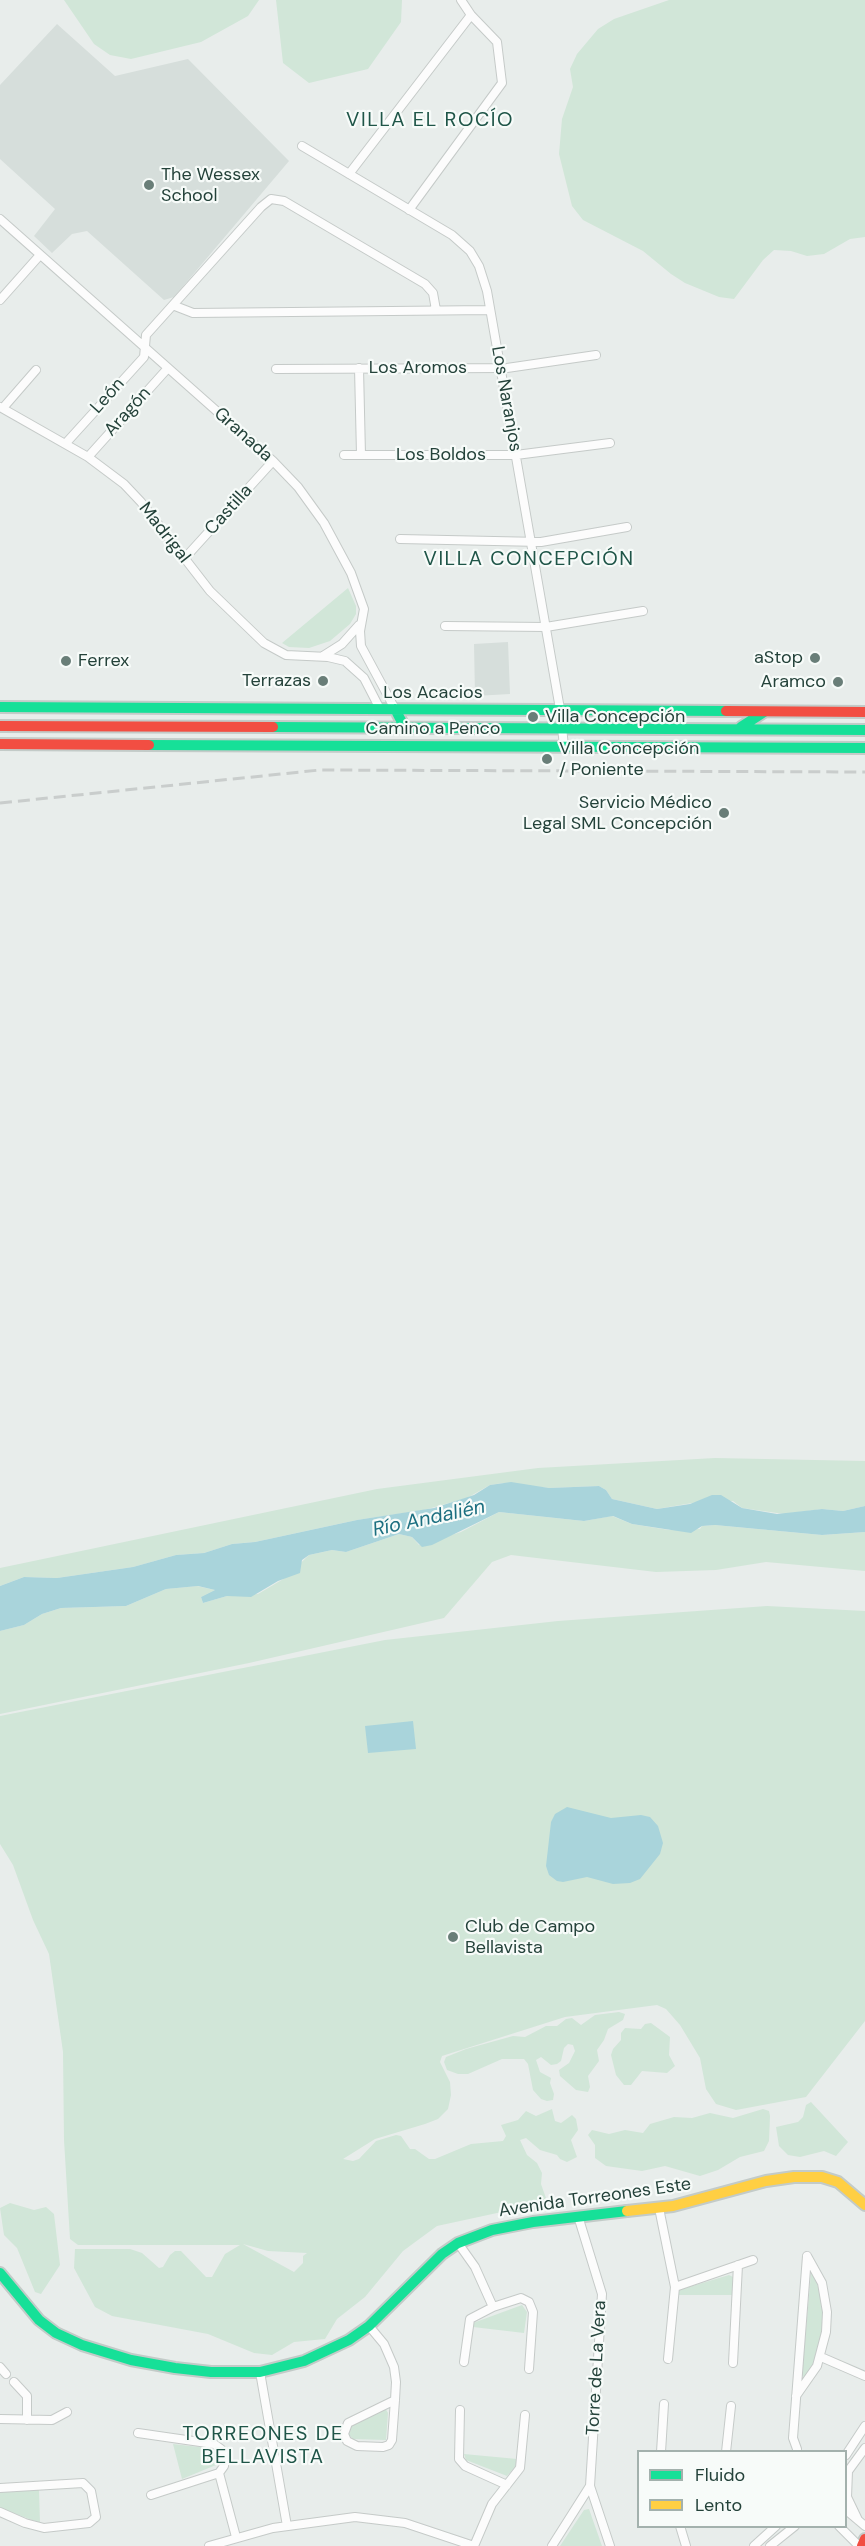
<!DOCTYPE html>
<meta charset="utf-8">
<style>
body{margin:0}
#map{position:relative;width:865px;height:2546px;overflow:hidden;background:#e8edeb;font-family:"DM Sans",sans-serif}
canvas{display:block}
.legend{position:absolute;left:637px;top:2450px;width:210px;height:78px;box-sizing:border-box;background:#f7fbf9;border:2px solid #a3b1ad;margin:0;padding:8px 10px;list-style:none;font-size:18px;color:#24423a}
.legend li{display:flex;align-items:center;gap:12px;height:30px}
.legend b{width:30px;border:2px solid #a3b1ad}
</style>
<div id="map">
<canvas width="865" height="2546"></canvas>
<ul class="legend">
<li><b style="height:8px;background:#16e098"></b>Fluido</li>
<li><b style="height:8px;background:#ffcf43"></b>Lento</li>
</ul>
</div>
<script>
const g = document.querySelector('canvas').getContext('2d');
g.lineJoin = 'round';
function fill(path, color) { g.fillStyle = color; g.fill(path, 'evenodd'); }
const shape = rows => new Path2D(rows.map(r => 'M' + r).join(''));
function stroke(path, color, width, dash) { g.strokeStyle = color; g.lineWidth = width; g.lineCap = dash ? 'butt' : 'round'; g.setLineDash(dash || []); g.stroke(path); }
function label(font, color, halo, rows, align = 'center') {
  g.font = font + ' "DM Sans",sans-serif'; g.lineWidth = 4.5; g.setLineDash([]); g.textBaseline = 'middle'; g.strokeStyle = halo; g.fillStyle = color; for (const [text, x, y, turn = 0] of rows) {
    g.save(); g.translate(x, y); g.rotate((+turn || 0) * Math.PI / 180); g.textAlign = isNaN(turn) ? turn : align; if (halo) g.strokeText(text, 0, 0); g.fillText(text, 0, 0); g.restore();
  }
}
fill(shape([
 [57,24,115,76,188,59,289,161,174,297,164,300,87,231,72,234,52,253,34,236,55,209,0,159,0,85],
 [508,642,510,694,475,696,474,644]
]), '#d6dedb');
fill(shape([
 [64,0,259,0,248,16,201,42,131,59,110,55,94,44],
 [276,0,402,0,401,22,368,69,309,83,283,63],
 [669,0,865,0,865,237,850,239,824,254,807,256,791,251,774,250,763,260,734,299,719,297,685,283,671,274,643,251,583,220,572,206,559,154,562,119,573,87,570,69,577,54,598,29,614,19],
 [348,588,356,606,356,614,350,624,330,641,309,648,289,647,282,643],
 [715,1458,865,1461,865,1506,843,1511,822,1509,784,1514,742,1508,733,1501,698,1502,657,1509,612,1499,606,1490,599,1486,549,1488,503,1483,490,1485,467,1498,424,1510,357,1520,255,1542,232,1544,204,1553,176,1555,133,1567,57,1578,24,1577,0,1586,0,1568,377,1489,538,1468],
 [499,1512,584,1521,612,1516,632,1524,669,1530,700,1529,702,1526,715,1525,822,1535,865,1532,865,1571,766,1562,716,1570,656,1572,511,1555,492,1562,444,1618,249,1663,0,1714,0,1631,24,1625,42,1614,61,1608,126,1606,166,1589,197,1586,215,1590,201,1597,203,1603,227,1596,258,1594,285,1578,309,1555,332,1550,346,1552,399,1534,412,1537,419,1545,461,1532],
 [767,1606,865,1611,865,2021,806,2097,736,2110,716,2104,706,2089,700,2058,680,2025,666,2009,657,2005,565,2017,442,2056,440,2062,450,2082,451,2095,448,2109,438,2119,425,2124,375,2139,343,2159,353,2161,359,2159,376,2141,396,2135,401,2136,410,2149,415,2149,429,2159,435,2159,471,2144,503,2141,506,2136,501,2125,518,2120,526,2111,536,2116,552,2109,555,2121,561,2123,572,2115,576,2119,578,2130,571,2140,577,2157,567,2162,560,2159,557,2155,540,2150,526,2138,520,2140,527,2155,537,2163,542,2173,541,2184,547,2201,544,2207,533,2211,497,2213,437,2226,403,2251,365,2297,337,2319,325,2339,294,2342,272,2355,254,2353,208,2334,112,2316,95,2307,74,2268,75,2249,130,2249,142,2253,159,2268,163,2267,170,2255,175,2251,181,2251,206,2277,212,2277,225,2254,240,2245,78,2245,70,2239,64,2140,63,2052,49,1954,33,1920,13,1865,0,1844,0,1716,385,1640,558,1621],
 [243,2244,268,2251,307,2253,303,2256,303,2263,294,2272],
 [619,2012,625,2014,623,2020,608,2029,604,2040,597,2050,599,2061,588,2076,590,2087,588,2092,576,2090,560,2076,559,2070,569,2063,575,2051,573,2045,568,2044,564,2048,561,2061,557,2064,551,2065,541,2057,536,2060,540,2072,551,2078,550,2083,554,2094,553,2100,547,2101,541,2099,533,2090,528,2064,524,2059,502,2059,468,2074,458,2074,447,2070,444,2062,446,2057,466,2049,513,2036,525,2037,546,2026,557,2026,566,2019,572,2018,581,2025,595,2015],
 [651,2023,670,2037,669,2055,675,2066,667,2073,642,2071,631,2085,624,2085,616,2075,611,2055,613,2049,621,2040,621,2033,625,2028,641,2029,645,2024],
 [811,2102,848,2142,836,2156,824,2151,800,2157,788,2155,779,2146,776,2127,798,2122,803,2117,806,2105],
 [763,2109,769,2111,770,2116,769,2141,764,2151,740,2157,718,2170,700,2176,665,2166,642,2171,606,2166,595,2158,595,2145,588,2135,592,2130,609,2134,625,2130,643,2133,650,2124,674,2117,692,2118,710,2113,733,2118],
 [10,2203,34,2210,46,2207,54,2214,60,2265,41,2294,35,2292,17,2248,4,2235,0,2208],
 [811,2273,815,2276,822,2302,824,2332,815,2361,805,2379,802,2375],
 [729,2275,733,2277,734,2295,678,2295,679,2290],
 [522,2305,527,2312,524,2333,473,2327,473,2323],
 [385,2408,388,2413,386,2440,353,2439,349,2435,350,2427,356,2422],
 [173,2444,216,2449,216,2465,182,2479],
 [464,2454,517,2459,515,2467,507,2476,466,2460],
 [0,2490,39,2490,40,2523,0,2508],
 [589,2509,602,2546,560,2546,584,2510]
]), '#d1e6d8');
fill(shape([
 [511,1482,549,1488,599,1486,606,1490,612,1499,657,1509,690,1504,712,1495,721,1495,742,1508,777,1514,822,1509,843,1511,865,1506,865,1532,822,1535,715,1525,702,1526,691,1533,632,1524,613,1516,584,1521,499,1512,432,1545,422,1547,412,1537,399,1534,346,1552,332,1550,309,1555,302,1560,300,1573,278,1581,251,1597,227,1596,203,1603,201,1597,215,1590,198,1586,166,1589,126,1606,61,1608,42,1614,24,1625,0,1631,0,1586,24,1577,57,1578,133,1567,176,1555,204,1553,232,1544,255,1542,357,1520,434,1508,474,1495,490,1485],
 [413,1721,416,1749,368,1753,365,1726],
 [567,1807,611,1818,641,1815,650,1817,658,1826,663,1843,660,1854,640,1879,630,1883,613,1884,587,1877,563,1882,557,1881,549,1875,546,1866,551,1822,555,1814]
]), '#a9d4db');
const street = shape([
 [302,146,452,235,470,251,479,266,487,291,560,709,564,746],
 [349,174,471,15],
 [409,210,502,83,497,42,471,15,461,0],
 [0,219,273,461,298,487,324,523,351,573,364,609,360,631,361,646,395,709],
 [0,300,40,255],
 [175,306,193,313,490,310],
 [359,368,361,455],
 [276,369,507,368,596,355],
 [0,407,88,457,124,484,141,502,210,591,264,643,286,655,328,657,345,661,364,678,380,709],
 [3,408,36,370],
 [66,443,144,357,146,335,261,207,271,199,284,201,425,284,433,293,436,310],
 [344,455,516,455,610,443],
 [88,457,168,368],
 [400,539,541,542,627,527],
 [184,559,273,461],
 [445,626,546,627,643,611],
 [323,656,342,644,359,625],
 [659,2208,675,2287,668,2359],
 [578,2216,602,2294,590,2486,610,2546],
 [458,2243,475,2267,493,2307],
 [675,2287,753,2260],
 [369,2326,384,2344,394,2367,396,2382,395,2400,392,2440,389,2445,383,2447,357,2446,347,2441,344,2434,348,2423,395,2400],
 [821,2357,865,2376],
 [464,2362,470,2319,493,2307,521,2298,529,2302,533,2312,529,2369],
 [733,2363,738,2265],
 [0,2367,6,2374],
 [260,2372,287,2526],
 [14,2382,27,2396,27,2420],
 [796,2396,817,2366,826,2332,827,2312,822,2283,807,2256],
 [460,2410,459,2459,465,2466,507,2485],
 [0,2419,52,2420,67,2412],
 [138,2433,214,2444,221,2449,225,2457,224,2466,219,2473,151,2495],
 [797,2449,793,2438,807,2256],
 [661,2452,664,2404],
 [726,2452,731,2406],
 [846,2455,865,2426],
 [848,2471,847,2497,858,2520],
 [219,2473,236,2537],
 [846,2474,865,2448],
 [0,2488,83,2483,91,2491,96,2517,89,2523,44,2528,25,2523,0,2512],
 [846,2510,865,2526],
 [680,2526,686,2546],
 [839,2526,859,2546],
 [209,2546,273,2528,355,2517,405,2523,474,2546],
 [474,2546,492,2504,520,2468,525,2415],
 [552,2546,590,2486],
 [754,2546,776,2526],
 [770,2546,795,2526]
]);
const fast = shape([
 [0,707,726,711],
 [395,709,405,728],
 [273,727,865,730],
 [741,727,764,712],
 [149,745,865,748],
 [0,2273,39,2320,56,2333,82,2345,131,2360,175,2368,211,2372,260,2372,304,2361,349,2340,369,2326,442,2254,458,2243,492,2230,533,2222,627,2211]
]);
const slow = shape([
 [627,2211,673,2206,766,2181,794,2177,822,2177,838,2182,865,2205]
]);
const jam = shape([
 [726,711,865,712],
 [0,726,273,727],
 [0,744,149,745],
 [862,2546,865,2539]
]);
stroke(street, '#c5cac8', 10);
stroke(fast, '#c3cbc8', 14);
stroke(slow, '#c3cbc8', 14);
stroke(jam, '#c3cbc8', 14);
stroke(street, '#fcfcfc', 8);
stroke(fast, '#16e098', 10);
stroke(slow, '#ffcf43', 10);
stroke(jam, '#f24e42', 10);
stroke(shape([
 [0,803,320,770,865,772]
]), '#c9cdcc', 3, [12, 6]);
for (const [x, y, r, color] of [
 [149,185,6,"#697e78"],
 [815,658,6,"#697e78"],
 [66,661,6,"#697e78"],
 [323,681,6,"#697e78"],
 [838,682,6,"#697e78"],
 [533,717,6,"#697e78"],
 [547,759,6,"#697e78"],
 [724,813,6,"#697e78"],
 [453,1937,6,"#697e78"]
]) { const dot = new Path2D(); dot.arc(x, y, r, 0, 2 * Math.PI); g.fillStyle = color; g.fill(dot); stroke(dot, '#f7fbf9', 2); }
label('18px', '#24423a', '#f7fbf9', [
 ["The Wessex",161,175],
 ["School",161,196],
 ["aStop",803,658,"right"],
 ["Ferrex",78,661],
 ["Terrazas",311,681,"right"],
 ["Aramco",826,682,"right"],
 ["Villa Concepción",545,717],
 ["Villa Concepción",559,749],
 ["/ Poniente",559,770],
 ["Servicio Médico",712,803,"right"],
 ["Legal SML Concepción",712,824,"right"],
 ["Club de Campo",465,1927],
 ["Bellavista",465,1948]
], 'left');
label('18px', '#24423a', '#f7fbf9', [
 ["Los Aromos",418,368],
 ["León",108,396,-48],
 ["Los Naranjos",506,399,80],
 ["Aragón",128,412,-48],
 ["Granada",243,435,42],
 ["Los Boldos",441,455],
 ["Castilla",229,510,-48],
 ["Madrigal",164,533,52],
 ["Los Acacios",433,693],
 ["Camino a Penco",433,729],
 ["Avenida Torreones Este",595,2198,-8],
 ["Torre de La Vera",597,2368,-87]
]);
g.letterSpacing = '1.5px';
label('20px', '#1f5548', '#f7fbf9', [
 ["VILLA EL ROCÍO",430,121],
 ["VILLA CONCEPCIÓN",529,560],
 ["TORREONES DE",263,2435],
 ["BELLAVISTA",263,2458]
]);
g.letterSpacing = '0px';
label('italic 20px', '#1c6f80', '#f7fbf9', [
 ["Río Andalién",429,1519,-12]
]);
</script>
